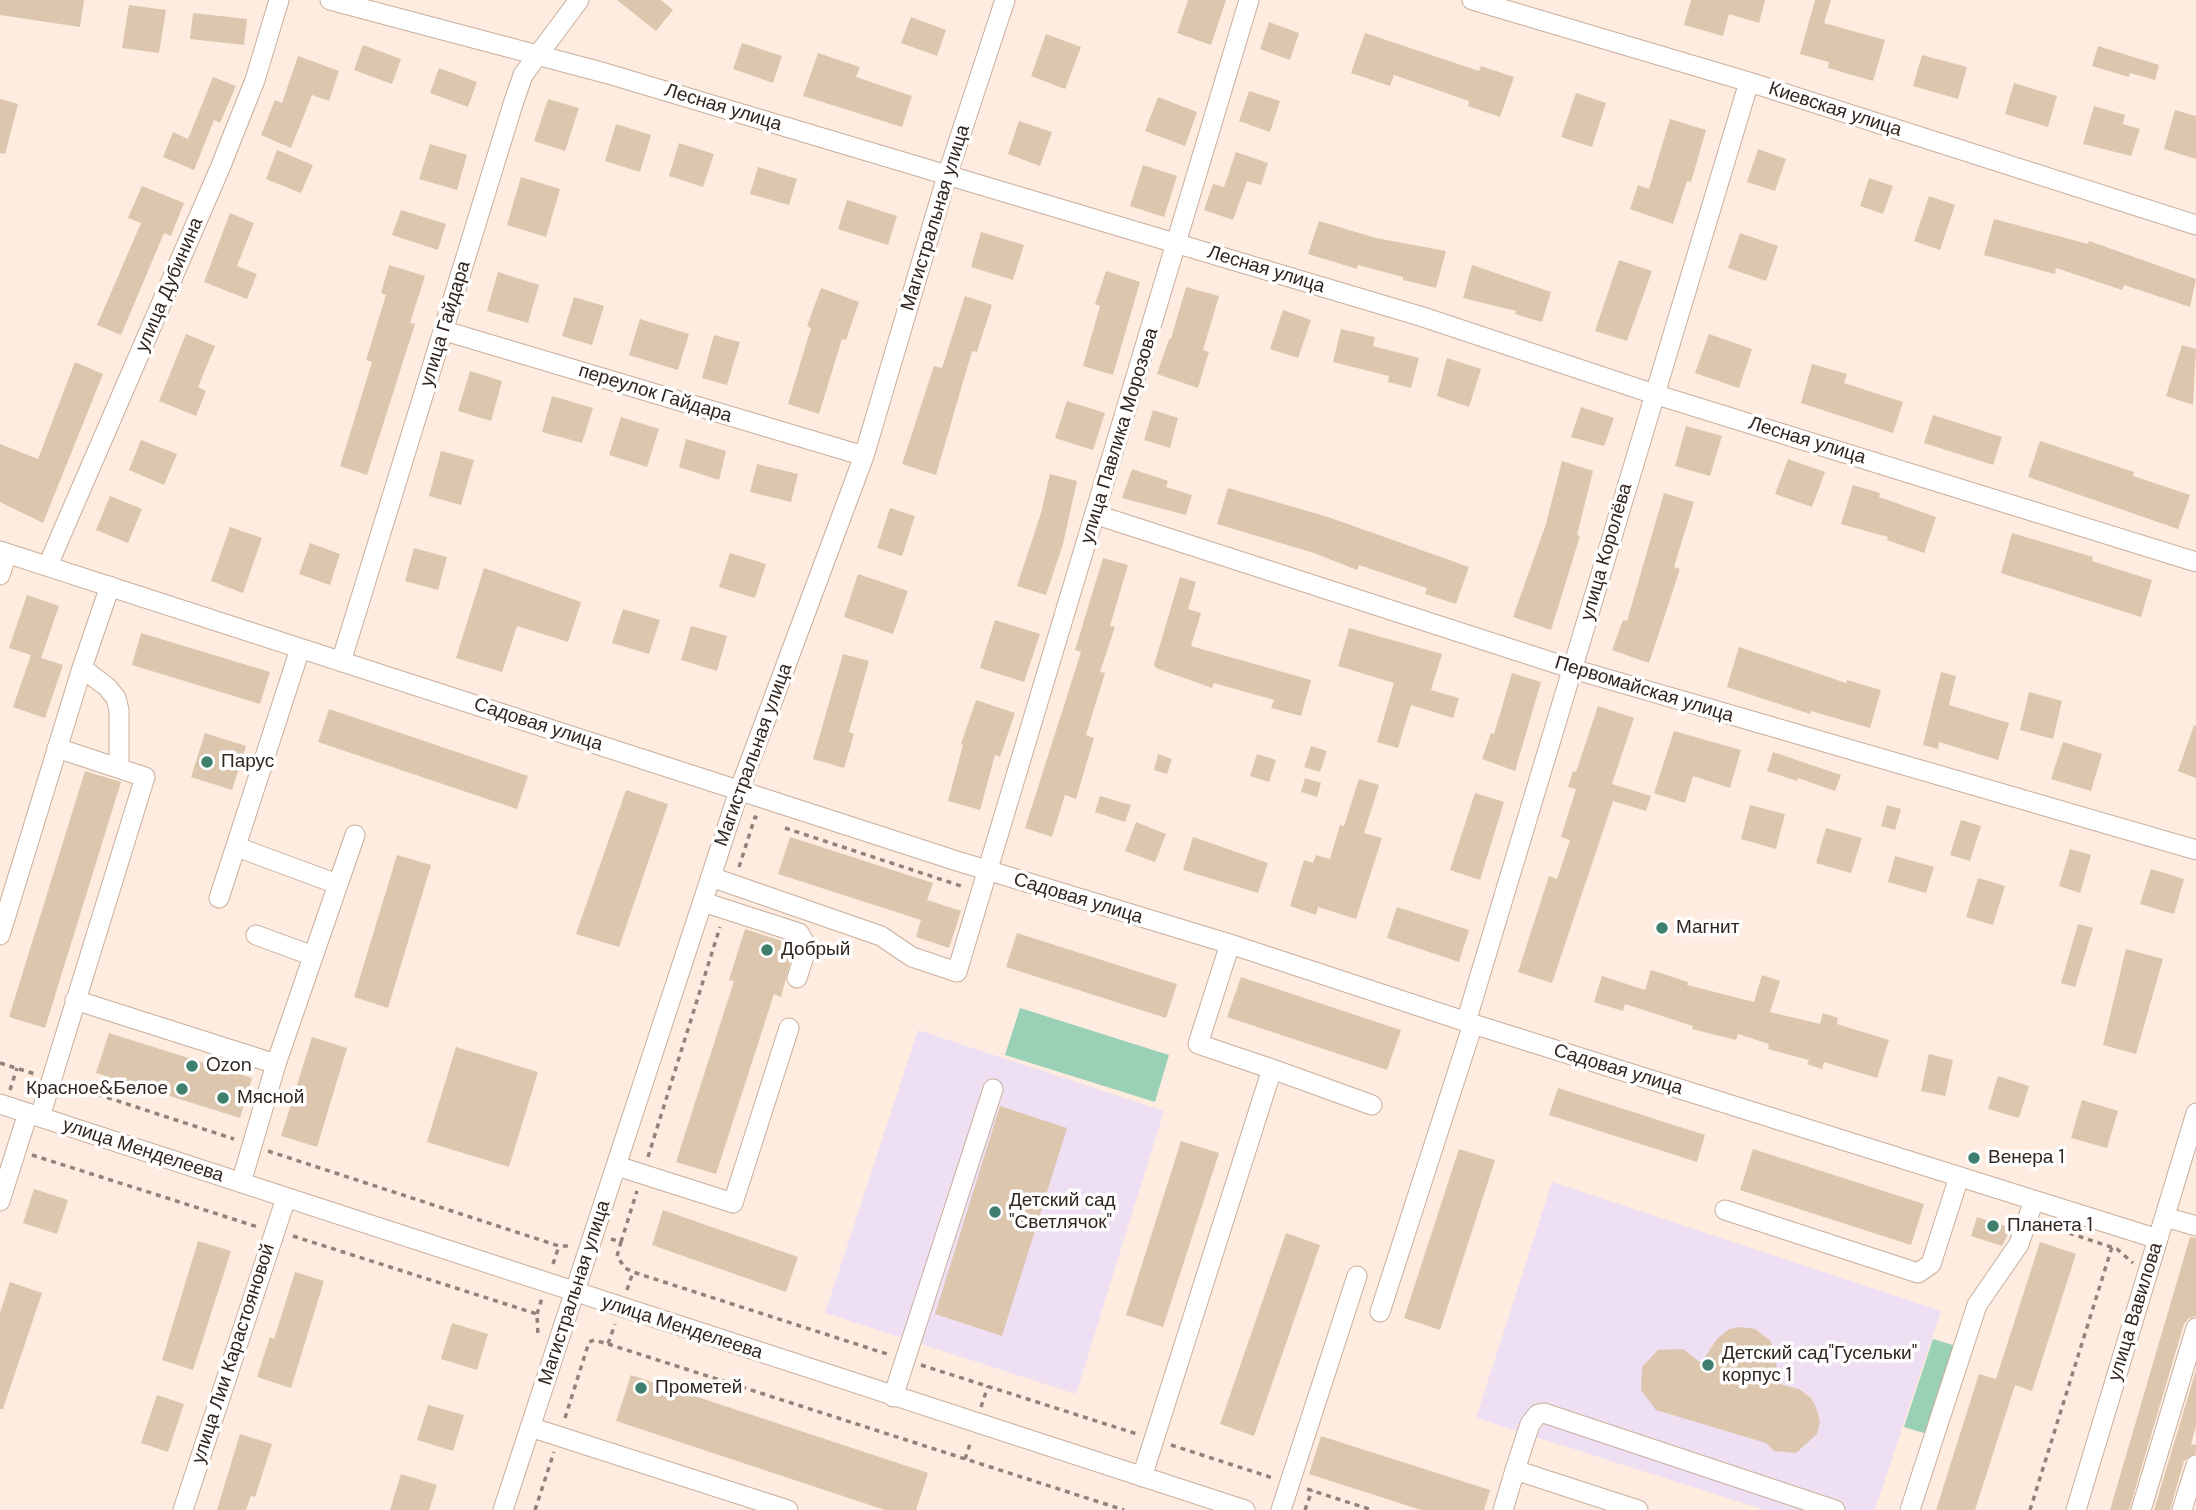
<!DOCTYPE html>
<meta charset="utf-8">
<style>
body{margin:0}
canvas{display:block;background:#fdecdf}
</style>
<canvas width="2196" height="1510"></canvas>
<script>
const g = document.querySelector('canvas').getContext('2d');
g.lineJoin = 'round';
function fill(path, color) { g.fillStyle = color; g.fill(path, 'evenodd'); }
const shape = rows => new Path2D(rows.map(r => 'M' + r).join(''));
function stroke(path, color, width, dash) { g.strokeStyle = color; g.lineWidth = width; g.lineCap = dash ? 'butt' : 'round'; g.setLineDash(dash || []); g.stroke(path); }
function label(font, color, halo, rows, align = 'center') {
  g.font = font + ' "DM Sans",sans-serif'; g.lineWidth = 7; g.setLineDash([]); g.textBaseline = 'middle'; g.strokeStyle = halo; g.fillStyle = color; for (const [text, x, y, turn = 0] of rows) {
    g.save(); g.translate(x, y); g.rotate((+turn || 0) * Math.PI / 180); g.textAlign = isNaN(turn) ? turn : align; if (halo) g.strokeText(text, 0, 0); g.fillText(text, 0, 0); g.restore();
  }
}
fill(shape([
 [918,1030,1164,1111,1076,1394,825,1313],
 [1552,1182,1941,1311,1875,1510,1765,1510,1476,1418]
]), '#efdff2');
fill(shape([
 [1020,1008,1169,1055,1155,1102,1005,1055],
 [1933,1339,1956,1346,1927,1434,1904,1427]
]), '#9ad0b6');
fill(shape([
 [0,0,84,0,80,27,0,15],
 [617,0,661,0,673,10,656,31],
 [1188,0,1226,0,1211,45,1177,33],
 [1691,0,1765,0,1759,23,1729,14,1723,36,1684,25],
 [1815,0,1831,0,1824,23,1885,40,1873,81,1828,68,1829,62,1800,54],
 [129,5,166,10,159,53,122,48],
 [193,13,247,19,244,45,190,39],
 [911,17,946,30,937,56,901,43],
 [1269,22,1299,33,1290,60,1260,49],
 [1365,33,1479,71,1481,66,1514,77,1500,117,1468,106,1469,101,1394,75,1390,86,1351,73],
 [1046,34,1081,47,1065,89,1031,76],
 [742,43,782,56,773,83,733,69],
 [363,45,401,59,392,84,354,70],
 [2098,46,2159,65,2155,80,2130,73,2129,77,2092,66],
 [818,53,860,67,856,77,912,96,902,127,803,96],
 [1922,55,1967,67,1958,99,1913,86],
 [298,56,339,71,329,101,312,95,291,148,261,135,275,100,282,103],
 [439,68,477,82,468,107,430,93],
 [213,77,236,86,220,123,214,120,194,170,163,157,173,132,188,139],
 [2014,83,2057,96,2048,127,2005,114],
 [1249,91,1280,101,1270,132,1239,121],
 [1576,93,1606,103,1592,147,1561,137],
 [1158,97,1197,112,1185,146,1145,131],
 [0,99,18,104,5,154,0,153],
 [548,99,579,108,565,151,534,141],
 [2094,106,2125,115,2123,124,2140,129,2131,156,2083,144],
 [2175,110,2196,116,2196,159,2164,149],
 [1670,119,1706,130,1691,182,1687,181,1673,224,1630,209,1638,185,1649,189],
 [1019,121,1052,132,1040,166,1008,154],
 [616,124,651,135,640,172,605,161],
 [679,143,714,154,703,187,669,176],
 [430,144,467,155,457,190,419,179],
 [1758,149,1786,159,1775,191,1747,182],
 [277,150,313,165,301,193,266,179],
 [1236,152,1268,163,1261,185,1247,181,1233,220,1204,210,1213,184,1224,187],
 [1143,165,1177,176,1164,217,1130,206],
 [758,167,797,179,789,205,750,194],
 [521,177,560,189,546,237,507,225],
 [1869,178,1893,186,1883,214,1860,206],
 [142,186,184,203,171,236,164,233,121,335,97,325,141,223,128,218],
 [1929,196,1955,205,1940,250,1914,241],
 [847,200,897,216,888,245,838,229],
 [401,210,446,224,438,250,392,235],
 [230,213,254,223,237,266,257,274,247,299,204,282],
 [1994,219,2088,244,2089,241,2196,279,2190,307,2124,285,2122,290,2056,268,2055,274,1984,255],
 [1319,221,1376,238,1446,251,1436,288,1403,280,1403,277,1358,265,1357,269,1308,254],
 [981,232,1024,245,1013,280,971,267],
 [1740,233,1778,246,1766,281,1728,268],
 [1619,260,1652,271,1627,341,1595,331],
 [389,265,425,276,410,323,415,324,367,475,340,466,372,362,366,360,386,295,381,293],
 [1472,265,1551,292,1542,322,1515,314,1516,311,1463,298],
 [1106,271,1140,282,1113,375,1083,366,1100,306,1095,304],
 [498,272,539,285,528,323,487,311],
 [1186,287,1219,296,1203,350,1209,352,1198,388,1157,374,1169,339,1171,339],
 [821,288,859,302,846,340,842,339,819,414,788,404,811,328,807,326],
 [965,296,992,305,977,352,972,351,936,475,902,464,934,366,942,368],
 [574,297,604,306,592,345,562,336],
 [1283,310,1311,320,1298,358,1270,349],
 [640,319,689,334,678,370,629,355],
 [1341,329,1375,337,1373,346,1419,358,1411,388,1388,382,1389,376,1333,362],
 [186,334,215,346,198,387,206,391,196,416,159,401],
 [1709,334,1752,349,1739,388,1695,373],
 [714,335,740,342,727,385,702,378],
 [2182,345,2196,349,2193,405,2166,396],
 [1447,358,1481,369,1469,407,1437,396],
 [75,362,103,374,43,523,0,502,0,444,38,459],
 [1812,364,1847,374,1844,383,1903,402,1893,433,1801,403],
 [470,371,502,381,491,421,458,411],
 [552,396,593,408,582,443,542,432],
 [1067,401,1105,413,1093,450,1055,438],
 [1581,407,1614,418,1604,446,1571,437],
 [1153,410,1178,418,1170,448,1144,440],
 [1933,415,2002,437,1993,465,1924,443],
 [621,417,659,429,647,467,609,455],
 [1686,426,1722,436,1710,476,1675,466],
 [686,439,726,451,719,480,679,467],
 [141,440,177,454,164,485,129,470],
 [2040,441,2134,472,2133,476,2190,495,2178,529,2028,477],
 [441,451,474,460,461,505,429,496],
 [1788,459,1825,472,1812,507,1775,494],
 [1562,461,1593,471,1577,535,1580,536,1551,630,1513,617,1546,524],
 [757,464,798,474,791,502,750,492],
 [1132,469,1168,481,1166,487,1192,495,1186,515,1122,498],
 [1050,474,1077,481,1063,544,1046,595,1017,586,1041,513],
 [1853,485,1880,493,1879,497,1936,517,1924,553,1887,540,1888,537,1841,524],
 [1228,488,1328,517,1469,567,1456,604,1425,594,1427,588,1359,565,1357,570,1314,553,1217,524],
 [1664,493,1694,502,1674,567,1680,569,1649,663,1612,650,1623,620,1627,621],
 [110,496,142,509,128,543,96,530],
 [890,508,915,516,902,556,877,548],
 [230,527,262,538,243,593,211,581],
 [2012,533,2093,557,2092,561,2152,580,2141,617,2001,573],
 [310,543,340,554,330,585,299,574],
 [414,548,447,557,438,590,405,581],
 [730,553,766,564,755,598,719,587],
 [1103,558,1128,565,1110,626,1115,627,1100,672,1105,673,1086,735,1094,738,1076,799,1065,795,1052,837,1025,828,1081,652,1075,650],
 [484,568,581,602,568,642,517,626,502,672,456,658],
 [858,574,908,591,893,634,844,617],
 [1180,577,1196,582,1188,609,1201,613,1191,646,1311,680,1301,716,1271,708,1274,700,1214,683,1212,688,1156,668,1154,665],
 [27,595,59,606,41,658,63,665,45,718,13,707,31,655,9,648],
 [623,609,660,620,649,654,612,643],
 [995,620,1040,634,1024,682,980,668],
 [691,626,727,636,717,671,681,660],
 [1349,628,1442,654,1431,690,1459,698,1453,718,1411,705,1398,748,1377,742,1394,683,1338,666],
 [141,633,270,672,260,704,132,665],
 [1739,647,1846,683,1847,680,1881,690,1870,728,1811,711,1810,714,1727,687],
 [843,654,869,661,849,732,854,734,844,768,813,759],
 [1941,672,1956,676,1949,705,2009,723,1998,760,1939,742,1938,749,1923,745],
 [1512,673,1541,682,1515,771,1482,759,1491,733,1494,734],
 [2029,692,2062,701,2053,739,2020,730],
 [976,700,1015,713,1000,757,995,755,980,810,948,801,963,745,961,744],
 [1598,706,1634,718,1612,784,1651,796,1646,811,1613,801,1552,983,1518,972,1549,876,1557,879,1570,840,1561,837,1576,789,1568,787,1573,771,1576,772],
 [329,709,528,776,517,809,318,742],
 [2194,725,2196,726,2196,778,2178,771],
 [1674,731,1741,750,1730,788,1693,776,1685,803,1654,793],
 [205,733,246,746,232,790,191,777],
 [2063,742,2102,754,2091,791,2051,779],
 [1311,746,1327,751,1320,772,1304,767],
 [1773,752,1841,775,1835,791,1798,778,1797,781,1767,771],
 [1158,754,1172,759,1167,774,1154,770],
 [1257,754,1276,760,1269,782,1250,776],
 [85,771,121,782,45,1028,9,1017],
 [1305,778,1321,783,1317,797,1301,792],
 [1359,779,1379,785,1364,833,1382,838,1356,919,1318,907,1316,915,1290,906,1304,860,1313,863,1316,855,1330,859,1340,825,1344,826],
 [626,790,668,804,619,947,576,934],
 [1475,793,1504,802,1480,880,1450,870],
 [1100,796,1131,805,1125,822,1095,812],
 [1750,805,1785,814,1776,849,1741,839],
 [1887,805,1901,809,1895,830,1881,826],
 [1961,820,1981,826,1970,861,1950,855],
 [1136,822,1166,834,1155,862,1125,851],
 [1826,828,1862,838,1851,873,1816,863],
 [790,837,933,883,927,900,961,911,949,948,916,937,921,920,778,874],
 [1193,837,1268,863,1258,893,1183,870],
 [2070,849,2091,855,2080,893,2059,886],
 [397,855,431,865,388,1008,354,997],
 [1895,856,1934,867,1926,893,1888,882],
 [2151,869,2184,879,2174,914,2140,904],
 [1978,878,2005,886,1993,925,1966,917],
 [1397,907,1469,930,1459,962,1387,938],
 [2078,924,2093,928,2075,987,2061,983],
 [745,929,791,944,794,948,781,997,774,994,716,1174,676,1162,734,981,729,980],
 [1017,933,1177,984,1166,1018,1006,967],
 [2126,949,2163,959,2136,1054,2103,1045],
 [1651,970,1688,982,1687,985,1754,1002,1762,975,1780,981,1770,1012,1820,1024,1823,1013,1838,1018,1837,1024,1889,1040,1877,1078,1824,1062,1822,1069,1807,1064,1809,1060,1768,1049,1769,1044,1738,1034,1736,1040,1692,1029,1693,1026,1625,1004,1623,1011,1594,1002,1602,976,1645,990],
 [1241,977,1401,1030,1387,1070,1227,1017],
 [109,1033,252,1078,240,1118,96,1073],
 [312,1037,347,1048,317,1147,281,1136],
 [456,1047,538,1072,509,1167,427,1142],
 [1929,1054,1953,1060,1945,1096,1921,1091],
 [1998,1076,2029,1086,2019,1118,1988,1109],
 [1558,1088,1705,1135,1697,1162,1549,1115],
 [2082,1100,2118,1111,2107,1148,2071,1138],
 [1000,1106,1067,1128,1002,1336,935,1314],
 [1181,1141,1219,1153,1163,1327,1126,1315],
 [1459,1149,1495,1160,1440,1330,1404,1318],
 [1753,1149,1924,1204,1911,1245,1740,1190],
 [34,1189,68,1200,57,1234,23,1223],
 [663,1210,798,1257,786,1292,652,1245],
 [1977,1217,2011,1228,2002,1246,1971,1236],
 [1286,1233,1320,1245,1254,1436,1220,1424],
 [2190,1237,2196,1238,2196,1316,2188,1319,2184,1324,2129,1510,2110,1510],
 [198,1241,231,1251,193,1370,162,1360],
 [2040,1242,2076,1254,2032,1391,2015,1385,1975,1510,1936,1510,1979,1374,1996,1379],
 [295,1272,324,1281,291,1388,257,1377,270,1337,274,1339],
 [10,1282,42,1293,3,1409,0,1409,0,1313],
 [452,1323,488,1334,477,1370,441,1359],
 [1741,1327,1755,1329,1771,1341,1777,1368,1771,1382,1799,1389,1811,1398,1816,1407,1820,1421,1817,1434,1796,1453,1774,1451,1766,1443,1656,1410,1641,1390,1642,1367,1658,1350,1683,1349,1701,1363,1717,1339,1729,1329],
 [2196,1370,2196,1426,2191,1444,2196,1445,2196,1453,2184,1461,2170,1510,2154,1510],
 [631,1375,928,1473,916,1510,885,1510,616,1421],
 [157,1395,184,1404,168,1452,141,1443],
 [428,1405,464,1415,453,1451,417,1440],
 [240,1434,272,1444,255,1497,251,1496,246,1510,217,1510],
 [1321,1436,1490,1490,1484,1510,1421,1510,1309,1474],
 [401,1474,437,1485,429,1510,390,1510]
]), '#ddc6ae');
const minor = shape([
 [330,0,605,73,1423,317,1654,394,2196,562],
 [1472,0,1749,82,2196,225],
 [445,331,864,456],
 [1097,515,1573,669,2196,850],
 [0,551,957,861,1230,944,1473,1024,2158,1239],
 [48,565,220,168,255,80,279,0],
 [0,575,7,553],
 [341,662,513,104,523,75,579,0],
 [82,668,107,687,116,698,119,710,119,768],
 [237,847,337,884],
 [711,877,881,936,912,957,957,972,1249,0],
 [219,898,300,649],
 [703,902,799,933,807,947,797,978],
 [0,935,82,668,110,586],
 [256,935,313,956],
 [75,1000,276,1064],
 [1466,1022,1749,82],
 [1272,1069,1372,1105],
 [0,1104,1245,1510],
 [40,1117,145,777,57,748],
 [617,1166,733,1203,789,1028],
 [241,1183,276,1064,355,835],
 [0,1201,28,1113],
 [1725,1210,1918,1273,1931,1264,1959,1177],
 [2165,1217,2196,1226],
 [1380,1312,1473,1024],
 [893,1397,993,1089],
 [530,1427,788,1510],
 [1515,1470,1530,1424,1538,1414,1544,1413,1835,1510],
 [1142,1477,1272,1069,1198,1044,1230,944],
 [183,1510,286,1198],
 [503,1510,739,791,864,456,947,176,1005,0],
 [1281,1510,1357,1276],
 [1503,1510,1515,1470,1638,1510],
 [1910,1510,1977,1305,2019,1244,2034,1200],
 [2076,1510,2196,1113],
 [2141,1510,2196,1328],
 [2182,1510,2196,1465]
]);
stroke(minor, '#c9ae9b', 21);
stroke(shape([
 [785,828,964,887],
 [739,867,755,817,758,818],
 [0,1063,35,1074],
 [69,1085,234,1139],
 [10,1090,17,1068],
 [268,1151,559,1246,570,1246],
 [32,1155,258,1227],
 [648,1157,720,927],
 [2069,1233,2117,1249,2133,1263],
 [293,1236,537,1314,538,1336],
 [611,1239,621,1242,617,1256,625,1268,633,1272,887,1354],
 [621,1242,637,1191],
 [553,1264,559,1246],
 [627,1290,633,1272],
 [537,1314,542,1298],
 [608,1344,1124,1510],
 [921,1365,1137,1434],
 [981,1407,988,1386],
 [565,1418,589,1342,594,1340,608,1344,615,1324],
 [1171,1445,1273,1478],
 [965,1459,971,1441],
 [1307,1489,1372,1510],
 [535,1510,554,1452],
 [1305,1510,1312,1490],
 [2030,1510,2112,1247]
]), '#918379', 3.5, [5, 5]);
stroke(minor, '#fff', 19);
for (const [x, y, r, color] of [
 [207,762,7,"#3f7f6e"],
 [1662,928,7,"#3f7f6e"],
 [767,950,7,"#3f7f6e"],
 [192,1066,7,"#3f7f6e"],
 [182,1089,7,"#3f7f6e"],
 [223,1098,7,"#3f7f6e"],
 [1974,1158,7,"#3f7f6e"],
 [995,1212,7,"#3f7f6e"],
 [1993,1226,7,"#3f7f6e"],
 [1708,1365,7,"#3f7f6e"],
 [641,1388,7,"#3f7f6e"]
]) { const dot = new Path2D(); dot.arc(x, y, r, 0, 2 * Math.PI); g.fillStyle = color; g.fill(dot); stroke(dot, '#fff', 2.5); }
label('19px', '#31261f', '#fff', [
 ["Лесная улица",723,108,17],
 ["Киевская улица",1835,110,18],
 ["Магистральная улица",936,218,-73],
 ["Лесная улица",1266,270,17],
 ["улица Дубинина",170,285,-67],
 ["улица Гайдара",446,324,-73],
 ["переулок Гайдара",655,394,17],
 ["улица Павлика Морозова",1120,436,-73],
 ["Лесная улица",1807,441,17],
 ["улица Королёва",1607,552,-74],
 ["Первомайская улица",1644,690,17],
 ["Садовая улица",538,725,18],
 ["Магистральная улица",754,755,-70],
 ["Садовая улица",1078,899,17],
 ["Садовая улица",1618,1070,17],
 ["улица Менделеева",143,1151,18],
 ["Магистральная улица",575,1293,-72],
 ["улица Вавилова",2136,1312,-73],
 ["улица Менделеева",682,1328,18],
 ["улица Лии Карастояновой",234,1354,-72]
]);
label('19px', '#31261f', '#fff', [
 ["Парус",221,762],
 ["Магнит",1676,928],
 ["Добрый",781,950],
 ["Ozon",206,1066],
 ["Красное&Белое",168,1089,"right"],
 ["Мясной",237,1098],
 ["Венера 1",1988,1158],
 ["Детский сад",1009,1201],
 ["\"Светлячок\"",1009,1223],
 ["Планета 1",2007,1226],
 ["Детский сад\"Гусельки\"",1722,1354],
 ["корпус 1",1722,1376],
 ["Прометей",655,1388]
], 'left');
</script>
